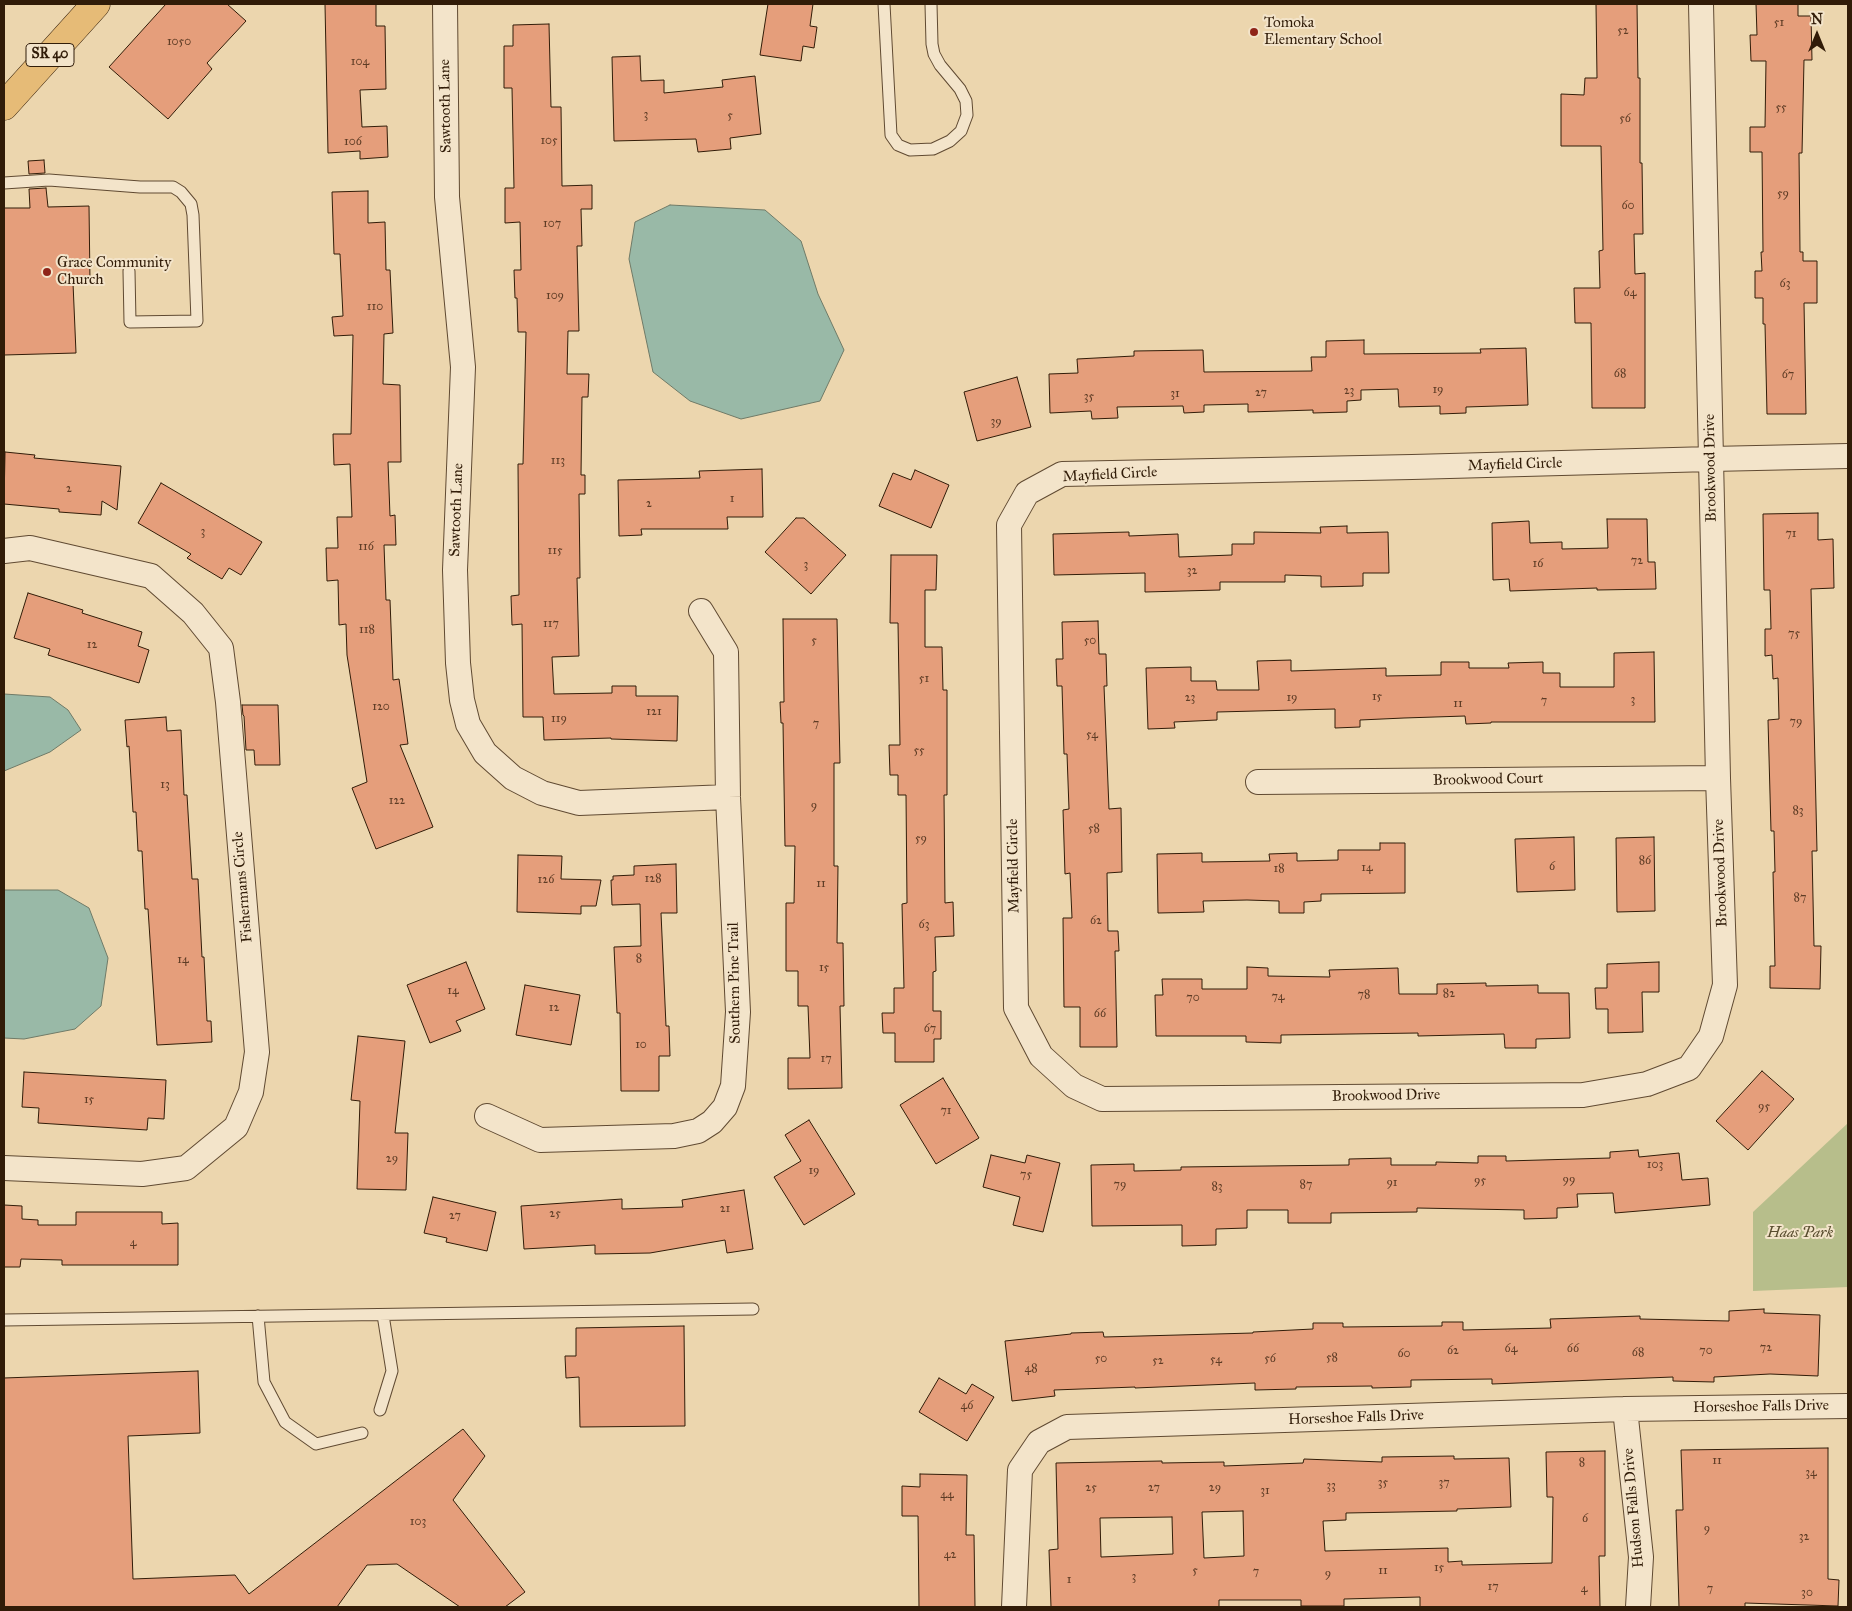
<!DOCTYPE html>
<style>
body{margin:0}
#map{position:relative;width:1852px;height:1611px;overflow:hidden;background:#ecd6ae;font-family:"IM FELL Great Primer",serif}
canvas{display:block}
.frame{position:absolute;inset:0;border:5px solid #311c08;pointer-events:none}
.north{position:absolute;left:1792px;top:10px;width:50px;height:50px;-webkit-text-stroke:4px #f3e4ca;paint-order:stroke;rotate:0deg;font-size:14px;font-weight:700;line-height:20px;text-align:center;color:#311c08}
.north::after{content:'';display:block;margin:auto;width:18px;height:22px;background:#311c08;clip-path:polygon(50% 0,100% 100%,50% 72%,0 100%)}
</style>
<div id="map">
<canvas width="1852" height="1611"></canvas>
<div class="frame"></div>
<div class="north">N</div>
</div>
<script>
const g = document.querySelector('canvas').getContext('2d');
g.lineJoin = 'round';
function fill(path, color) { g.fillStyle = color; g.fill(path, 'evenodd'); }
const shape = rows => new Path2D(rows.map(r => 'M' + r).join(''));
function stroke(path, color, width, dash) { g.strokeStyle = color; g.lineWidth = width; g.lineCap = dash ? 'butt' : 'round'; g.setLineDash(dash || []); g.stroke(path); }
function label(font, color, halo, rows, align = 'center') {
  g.font = font + ' "IM FELL Great Primer",serif'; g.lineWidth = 4; g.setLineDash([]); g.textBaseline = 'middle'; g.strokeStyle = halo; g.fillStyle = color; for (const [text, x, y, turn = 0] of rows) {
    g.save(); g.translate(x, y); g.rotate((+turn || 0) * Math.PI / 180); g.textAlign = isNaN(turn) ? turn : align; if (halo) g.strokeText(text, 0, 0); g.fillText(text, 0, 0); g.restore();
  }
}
fill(shape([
 [1848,1123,1848,1287,1753,1291,1753,1212]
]), '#b7be8b');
const water = shape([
 [670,205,765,210,801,241,818,294,844,350,820,401,741,419,690,401,653,372,629,259,635,222,670,205],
 [4,694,50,697,68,710,81,730,50,752,4,771,4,694],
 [4,890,58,890,89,908,108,958,101,1006,75,1029,24,1039,4,1038,4,890]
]);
fill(water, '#99b9a7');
stroke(water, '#6f7a67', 1);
const building = shape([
 [166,4,227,4,246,21,207,63,212,69,168,119,109,67,166,4],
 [325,4,376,4,376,26,385,26,386,89,360,90,362,127,387,126,388,157,360,159,360,151,328,153,325,4],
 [768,4,813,4,810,26,817,27,814,48,803,46,801,61,760,55,768,4],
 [1596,4,1637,4,1638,78,1640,78,1640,163,1642,163,1643,234,1634,234,1635,274,1645,273,1645,408,1592,408,1591,323,1575,323,1574,288,1600,288,1599,251,1603,250,1601,146,1561,146,1561,94,1584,95,1585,78,1597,78,1596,4],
 [1756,4,1798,4,1798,16,1811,16,1812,60,1804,60,1802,153,1799,153,1800,252,1803,252,1803,261,1817,261,1817,303,1804,303,1806,414,1767,414,1765,324,1763,324,1763,298,1755,298,1755,271,1762,271,1761,252,1763,252,1762,152,1750,152,1750,127,1765,127,1766,61,1751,61,1750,35,1757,35,1756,4],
 [549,24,551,107,561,107,562,186,592,185,592,209,581,209,582,246,577,246,579,331,568,331,567,374,589,374,588,397,582,397,581,475,585,475,585,494,579,494,580,578,577,578,579,656,552,657,554,694,612,693,612,686,636,686,636,696,678,696,677,741,611,739,611,738,544,740,543,717,523,717,522,624,512,625,511,596,519,595,518,464,523,464,526,332,518,332,517,298,515,298,514,270,521,270,520,222,505,223,505,188,514,188,512,88,504,88,504,46,513,46,513,25,549,24],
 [640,56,641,81,664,80,664,93,723,87,722,80,755,76,761,134,730,138,731,149,698,152,696,139,614,141,612,57,640,56],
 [44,160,45,173,29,174,28,161,44,160],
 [46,188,48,207,89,206,90,282,73,283,76,353,4,355,4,208,30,208,29,189,46,188],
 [368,191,368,223,385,222,386,270,390,270,393,333,384,334,383,384,400,385,401,462,388,462,390,516,395,515,396,545,384,545,386,600,390,600,393,680,399,679,408,744,400,745,433,827,376,849,352,788,367,782,347,655,346,624,339,625,338,580,327,581,326,548,338,548,337,517,352,517,350,464,334,465,333,434,351,434,353,335,334,336,332,317,343,316,340,254,334,254,332,192,368,191],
 [1364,340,1364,354,1481,353,1480,349,1526,348,1528,405,1466,407,1466,413,1440,414,1440,406,1399,407,1398,389,1361,390,1361,400,1347,401,1347,412,1313,413,1313,410,1248,412,1248,404,1204,405,1204,412,1184,413,1183,406,1117,407,1118,418,1092,419,1091,411,1050,413,1049,374,1078,373,1077,359,1134,356,1134,351,1203,350,1204,372,1312,371,1311,357,1326,357,1326,341,1364,340],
 [1017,377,1031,427,977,441,964,392,1017,377],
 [5,452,35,455,34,458,121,466,117,510,102,501,101,515,59,512,59,509,4,504,5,452],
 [762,469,763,517,727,517,728,529,641,529,642,535,619,536,618,480,700,478,699,471,762,469],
 [915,470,949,485,931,528,879,506,893,473,911,480,915,470],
 [161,483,262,542,241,575,229,568,222,579,187,558,191,554,138,523,161,483],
 [1818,513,1818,540,1833,539,1834,588,1811,589,1817,851,1812,851,1814,946,1821,946,1820,989,1770,988,1770,966,1775,966,1773,872,1775,872,1774,831,1771,831,1768,720,1779,719,1778,678,1773,679,1772,655,1765,656,1765,629,1771,629,1770,590,1764,590,1763,514,1818,513],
 [796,518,804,518,846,555,811,594,765,552,796,518],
 [1607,519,1647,519,1648,562,1655,562,1656,589,1597,590,1597,588,1510,591,1509,579,1493,580,1492,523,1529,521,1530,543,1562,542,1562,549,1608,548,1607,519],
 [1347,526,1347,533,1388,532,1389,573,1363,573,1363,586,1321,587,1321,576,1285,575,1285,582,1220,582,1220,590,1145,592,1145,573,1054,575,1053,534,1129,532,1129,536,1178,534,1179,557,1232,555,1232,544,1254,544,1254,532,1321,533,1320,527,1347,526],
 [891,555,937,555,936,590,925,590,925,647,942,647,943,690,947,690,947,795,944,795,945,903,953,902,954,936,935,937,936,971,933,972,933,1011,941,1011,941,1039,934,1039,934,1062,895,1062,895,1033,883,1033,882,1013,894,1013,894,988,904,988,902,904,907,903,906,795,898,795,898,775,890,775,889,745,900,745,898,623,890,623,891,555],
 [28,593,83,610,82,613,142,632,138,646,149,650,139,683,48,655,50,649,14,638,28,593],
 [783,619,837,619,840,763,834,763,834,866,838,866,837,943,843,943,844,1006,840,1006,842,1088,788,1089,788,1058,810,1058,808,1006,798,1006,798,971,786,971,786,903,794,903,795,846,785,846,783,723,781,723,780,702,784,702,783,619],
 [1098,621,1099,654,1106,654,1107,686,1104,686,1109,809,1121,808,1122,872,1107,873,1108,931,1118,931,1119,951,1115,951,1117,1047,1080,1047,1080,1007,1064,1007,1063,918,1072,918,1070,873,1065,874,1063,810,1069,809,1067,754,1064,754,1062,686,1057,686,1056,659,1063,659,1062,622,1098,621],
 [1654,652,1655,722,1491,722,1491,723,1466,724,1465,716,1404,718,1360,720,1360,727,1335,728,1335,709,1217,712,1217,720,1174,722,1175,728,1148,729,1146,668,1191,667,1191,681,1216,681,1217,690,1259,690,1257,661,1291,660,1291,671,1386,668,1386,676,1441,675,1441,662,1469,662,1469,668,1509,668,1508,663,1543,662,1543,673,1560,673,1560,687,1614,687,1614,653,1654,652],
 [242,705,278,705,280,765,255,765,254,750,246,750,244,716,243,715,242,705],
 [166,717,167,731,181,730,184,795,187,795,192,879,198,879,202,957,204,957,207,1021,211,1021,212,1042,157,1045,148,909,145,909,142,851,138,851,136,812,133,812,129,746,127,747,125,720,166,717],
 [1574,837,1575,890,1517,892,1515,839,1574,837],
 [1654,837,1655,911,1617,912,1616,838,1654,837],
 [1380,843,1405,843,1405,893,1321,894,1321,901,1304,902,1304,913,1279,913,1279,901,1247,900,1203,901,1204,912,1158,913,1157,854,1202,853,1202,862,1270,861,1269,854,1297,853,1297,861,1338,860,1338,850,1380,850,1380,843],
 [518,855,562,856,561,879,601,880,596,906,581,906,581,914,517,912,518,855],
 [676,864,677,913,661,913,666,1026,669,1026,670,1056,659,1056,659,1091,621,1091,620,1013,617,1013,614,947,641,946,640,904,612,905,611,880,613,880,613,876,634,875,634,866,676,864],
 [466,962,485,1009,456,1021,461,1031,430,1043,407,985,466,962],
 [1659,962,1659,992,1642,992,1643,1032,1608,1033,1608,1009,1596,1009,1595,988,1607,988,1607,964,1659,962],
 [1247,967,1268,968,1268,976,1330,977,1329,970,1398,968,1399,994,1437,994,1437,984,1486,983,1486,986,1538,985,1538,993,1569,993,1570,1038,1536,1039,1536,1048,1505,1048,1504,1034,1418,1036,1418,1033,1281,1035,1281,1043,1246,1042,1246,1036,1156,1036,1155,995,1163,995,1162,979,1202,979,1202,989,1247,989,1247,967],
 [525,985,580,995,571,1045,516,1035,525,985],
 [358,1036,405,1041,395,1133,408,1133,406,1190,357,1189,360,1101,351,1100,358,1036],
 [1762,1071,1794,1099,1748,1150,1716,1121,1762,1071],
 [24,1072,166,1080,164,1119,148,1118,147,1130,38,1123,39,1108,22,1107,24,1072],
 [943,1078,979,1138,936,1164,900,1105,943,1078],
 [809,1120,855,1194,804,1225,774,1177,801,1161,785,1135,809,1120],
 [1638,1150,1639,1157,1679,1153,1682,1180,1708,1178,1710,1205,1615,1213,1613,1193,1577,1194,1578,1207,1557,1208,1557,1218,1524,1219,1524,1210,1417,1208,1417,1212,1331,1213,1331,1223,1288,1223,1288,1210,1247,1210,1247,1228,1216,1229,1216,1245,1182,1246,1182,1225,1092,1226,1091,1165,1134,1164,1134,1171,1181,1170,1181,1167,1349,1165,1349,1159,1391,1158,1391,1165,1436,1165,1436,1162,1478,1163,1478,1156,1506,1156,1506,1161,1610,1158,1610,1152,1638,1150],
 [991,1155,1025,1163,1027,1155,1060,1163,1043,1232,1013,1225,1020,1197,983,1187,991,1155],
 [744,1190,753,1249,727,1253,725,1240,650,1253,595,1254,595,1245,524,1249,521,1206,622,1199,622,1209,683,1207,682,1200,744,1190],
 [433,1197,496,1212,487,1251,446,1242,447,1238,424,1233,433,1197],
 [4,1205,22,1206,22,1219,38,1220,38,1225,76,1225,76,1212,162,1212,162,1224,178,1223,178,1265,62,1265,62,1260,21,1259,20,1267,4,1267,4,1205],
 [1764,1309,1764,1313,1820,1315,1818,1376,1770,1374,1714,1377,1714,1382,1673,1381,1673,1377,1492,1384,1492,1379,1411,1380,1411,1387,1372,1388,1372,1386,1296,1387,1296,1389,1255,1390,1255,1383,1135,1388,1135,1387,1054,1390,1055,1396,1012,1401,1005,1341,1071,1334,1071,1333,1103,1332,1104,1337,1253,1333,1253,1332,1313,1329,1313,1323,1343,1323,1343,1327,1442,1326,1442,1322,1463,1322,1463,1330,1551,1328,1550,1319,1640,1316,1640,1319,1729,1321,1729,1311,1764,1309],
 [684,1326,685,1426,580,1427,579,1377,566,1378,565,1356,576,1356,576,1328,684,1326],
 [198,1371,200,1433,128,1436,133,1579,235,1575,249,1594,463,1429,485,1456,453,1500,525,1592,505,1607,460,1607,397,1564,367,1565,337,1607,4,1607,4,1378,198,1371],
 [939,1378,966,1394,972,1384,994,1397,967,1441,919,1412,939,1378],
 [1828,1448,1828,1579,1839,1580,1838,1606,1745,1603,1745,1607,1679,1607,1676,1510,1683,1510,1681,1450,1828,1448],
 [1605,1451,1605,1556,1599,1556,1600,1607,1420,1607,1420,1597,1344,1599,1344,1606,1301,1606,1301,1600,1219,1600,1219,1607,1051,1607,1049,1550,1058,1549,1056,1463,1162,1461,1162,1463,1224,1462,1224,1466,1303,1463,1304,1459,1382,1462,1382,1457,1454,1456,1454,1459,1509,1458,1511,1507,1457,1509,1457,1511,1346,1513,1346,1520,1323,1521,1325,1551,1448,1548,1448,1562,1462,1561,1462,1565,1552,1563,1553,1497,1547,1497,1546,1452,1605,1451],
 [1243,1511,1244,1556,1204,1558,1202,1512,1243,1511],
 [1172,1517,1173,1554,1101,1557,1100,1518,1172,1517],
 [920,1474,967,1475,966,1535,974,1535,975,1607,919,1607,918,1516,902,1516,902,1486,920,1487,920,1474]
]);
fill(building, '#e59e7b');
stroke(building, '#311c08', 1);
const lane = shape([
 [884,4,891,135,898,145,910,150,933,149,950,141,961,131,967,115,966,101,960,89,940,65,934,54,932,44,931,4],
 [4,183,49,180,140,187,173,187,181,192,191,204,193,215,197,321,130,322,129,271],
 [258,1316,264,1382,285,1422,316,1444,362,1433],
 [4,1320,753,1309],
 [380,1410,392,1371,383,1315]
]);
const street = shape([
 [445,4,447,197,463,367,455,570,458,663,462,700,468,724,485,753,513,778,542,793,579,803,728,797],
 [1701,4,1711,459,1718,778,1725,985,1711,1036,1689,1068,1647,1084,1583,1095,1102,1099,1074,1086,1041,1056,1016,1008,1009,525,1027,493,1062,474,1412,467,1711,459,1848,456],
 [4,551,30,548,151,576,193,613,221,648,228,702,257,1052,251,1092,236,1127,186,1168,142,1174,4,1168],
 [1258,782,1718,778],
 [487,1116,540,1140,674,1136,698,1131,712,1122,725,1107,733,1086,738,1012,728,797,726,652,701,611],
 [1625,1409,1641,1557,1638,1607],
 [1014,1607,1020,1470,1039,1442,1067,1427,1625,1409,1848,1406]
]);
const primary = shape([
 [4,106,96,4]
]);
stroke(lane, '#604a32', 13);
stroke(street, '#604a32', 26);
stroke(primary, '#311c08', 29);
stroke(lane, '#f3e4ca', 11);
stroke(street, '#f3e4ca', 24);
stroke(primary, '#e6bb77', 28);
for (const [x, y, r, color] of [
 [1254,32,5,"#8f2418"],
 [47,272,5,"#8f2418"]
]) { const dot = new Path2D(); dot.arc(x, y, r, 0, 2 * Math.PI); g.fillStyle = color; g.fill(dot); stroke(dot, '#f3e4ca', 2); }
label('12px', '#5e3c25', null, [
 ["51",1779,23],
 ["52",1623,31],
 ["1050",179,42],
 ["104",360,62],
 ["55",1781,108],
 ["3",646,115],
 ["5",730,116],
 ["56",1625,119],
 ["105",549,141],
 ["106",353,142],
 ["59",1783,194],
 ["60",1628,206],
 ["107",552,224],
 ["63",1785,284],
 ["64",1630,293],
 ["109",555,296],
 ["110",375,307],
 ["68",1620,374],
 ["67",1788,375],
 ["19",1438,390],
 ["23",1349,391],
 ["27",1261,393],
 ["31",1175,394],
 ["35",1089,397],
 ["39",996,422],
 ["113",558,461],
 ["2",69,489],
 ["1",732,499],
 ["2",649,504],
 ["3",203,532],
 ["71",1791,534],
 ["116",366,547],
 ["115",555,551],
 ["72",1637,561],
 ["16",1538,564],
 ["3",806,565],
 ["32",1192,571],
 ["117",551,624],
 ["118",367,630],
 ["75",1794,634],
 ["5",814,641],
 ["50",1090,641],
 ["12",92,645],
 ["51",924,679],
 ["15",1377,697],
 ["23",1190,698],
 ["19",1292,698],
 ["3",1633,700],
 ["7",1544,701],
 ["11",1458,704],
 ["120",381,707],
 ["121",654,712],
 ["119",559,719],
 ["79",1796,722],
 ["7",816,724],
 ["54",1092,735],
 ["55",919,751],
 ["13",165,785],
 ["122",397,801],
 ["9",814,806],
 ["83",1798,811],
 ["58",1094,829],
 ["59",921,839],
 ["86",1645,861],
 ["6",1552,867],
 ["14",1367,868],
 ["18",1279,869],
 ["128",653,879],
 ["126",546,880],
 ["11",821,884],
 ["87",1800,898],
 ["62",1096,921],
 ["63",924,925],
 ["8",639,959],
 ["14",183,960],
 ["15",824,968],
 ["14",453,991],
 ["82",1449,994],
 ["78",1364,995],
 ["74",1278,997],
 ["70",1193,998],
 ["12",554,1008],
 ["66",1100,1014],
 ["67",930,1029],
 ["10",641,1045],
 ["17",826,1059],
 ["15",89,1100],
 ["95",1764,1107],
 ["71",946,1111],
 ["29",392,1159],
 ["103",1655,1165],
 ["19",814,1171],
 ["75",1026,1175],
 ["99",1569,1180],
 ["95",1480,1181],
 ["91",1392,1183],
 ["79",1120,1185],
 ["87",1306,1185],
 ["83",1217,1187],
 ["21",725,1209],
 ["25",555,1214],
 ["27",455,1216],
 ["4",133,1243],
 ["72",1766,1348],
 ["64",1511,1349],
 ["66",1573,1349],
 ["62",1453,1351],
 ["70",1706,1351],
 ["68",1638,1353],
 ["60",1404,1354],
 ["58",1332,1358],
 ["50",1101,1359],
 ["56",1270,1359],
 ["54",1216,1360],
 ["52",1158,1361],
 ["48",1031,1369],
 ["46",967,1406],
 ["11",1717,1461],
 ["8",1582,1463],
 ["34",1811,1473],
 ["35",1383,1483],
 ["37",1444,1483],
 ["33",1331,1486],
 ["25",1091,1488],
 ["27",1154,1488],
 ["29",1215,1488],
 ["31",1265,1491],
 ["44",947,1495],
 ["6",1585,1519],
 ["103",418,1522],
 ["9",1707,1529],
 ["32",1804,1537],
 ["42",950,1555],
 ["15",1439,1568],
 ["5",1195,1571],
 ["11",1383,1571],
 ["7",1256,1572],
 ["9",1328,1574],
 ["3",1134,1577],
 ["1",1069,1580],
 ["17",1493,1587],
 ["4",1584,1589],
 ["7",1710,1589],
 ["30",1807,1593]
]);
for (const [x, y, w] of [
 [50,55,48]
]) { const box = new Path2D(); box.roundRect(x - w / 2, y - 11.5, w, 23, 4); g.fillStyle = '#f3e4ca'; g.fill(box); stroke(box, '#311c08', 1); }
label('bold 14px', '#311c08', null, [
 ["SR 40",50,55]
]);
label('15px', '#311c08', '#f3e4ca', [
 ["Tomoka",1264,23],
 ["Elementary School",1264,40],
 ["Grace Community",57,263],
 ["Church",57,280]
], 'left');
label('15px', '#311c08', '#f3e4ca', [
 ["Sawtooth Lane",446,106,-91],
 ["Mayfield Circle",1515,465,-2],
 ["Brookwood Drive",1711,468,-91],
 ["Mayfield Circle",1110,475,-3],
 ["Sawtooth Lane",457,510,-88],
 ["Brookwood Court",1488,780,-1],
 ["Mayfield Circle",1014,866,-91],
 ["Brookwood Drive",1721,873,-92],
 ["Fishermans Circle",243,887,-95],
 ["Southern Pine Trail",735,983,-91],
 ["Brookwood Drive",1386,1096,-1],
 ["Horseshoe Falls Drive",1761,1407,-1],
 ["Horseshoe Falls Drive",1356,1418,-2],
 ["Hudson Falls Drive",1634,1508,-95]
]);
label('italic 15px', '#594d2f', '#f3e4ca', [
 ["Haas Park",1800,1233]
]);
</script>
